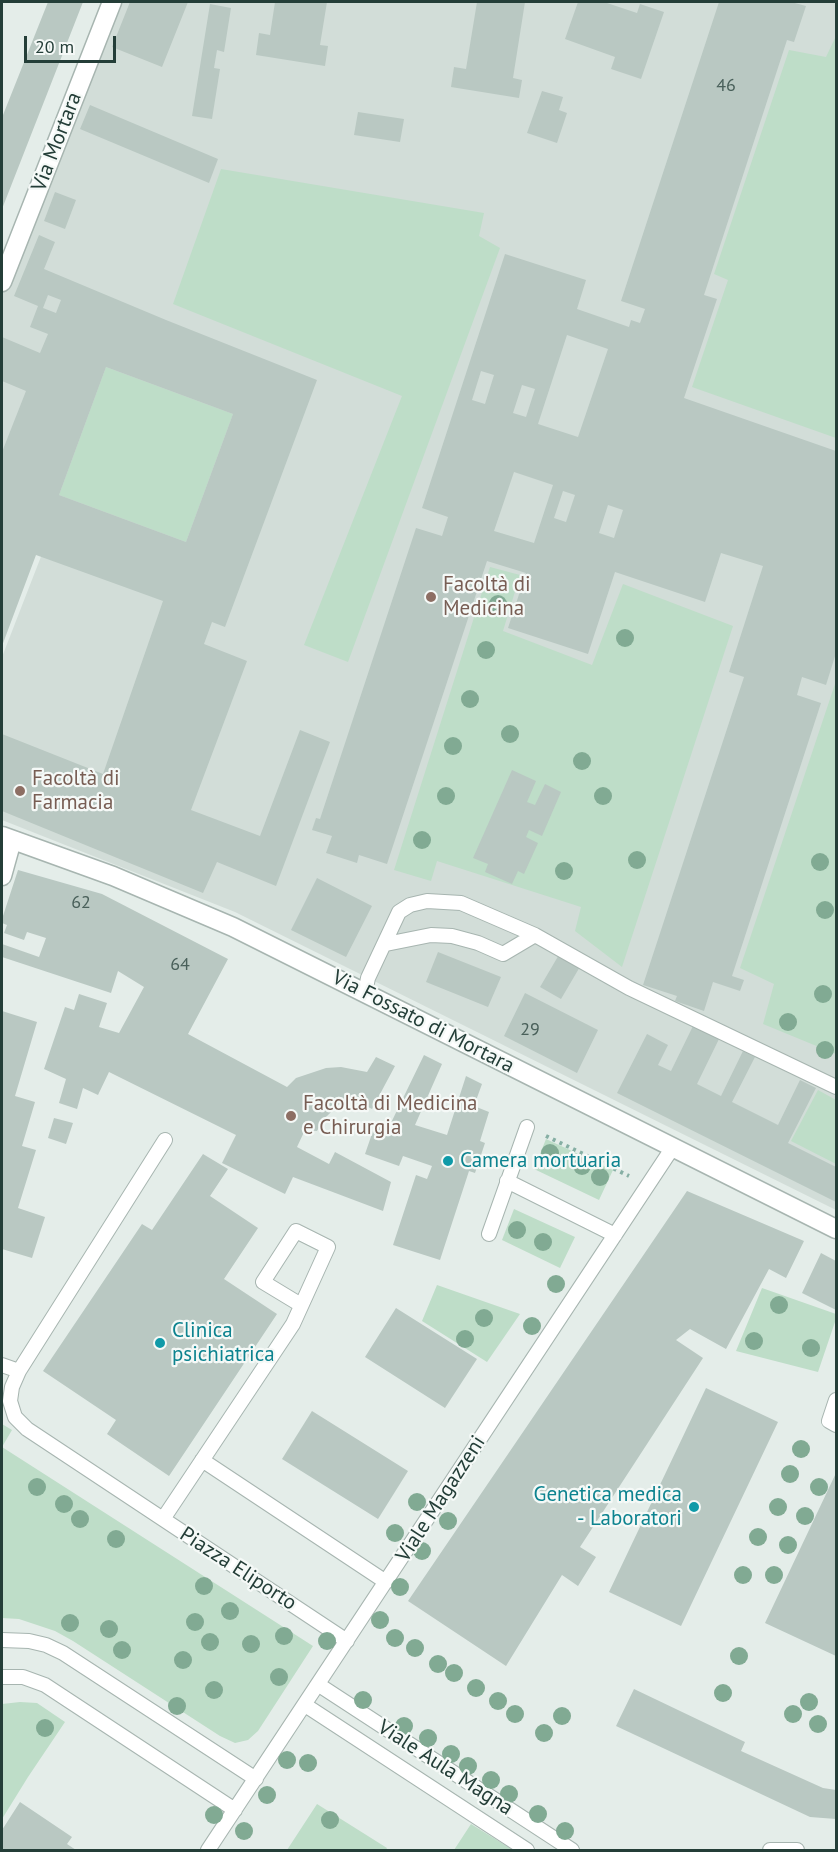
<!DOCTYPE html>
<meta charset="utf-8">
<style>
body{margin:0}
#map{position:relative;width:838px;height:1852px;overflow:hidden;background:#e4ede9;font-family:"PT Sans",sans-serif}
canvas{display:block}
.frame{position:absolute;inset:0;border:3px solid #243e38;pointer-events:none}
.scale{position:absolute;left:24px;top:36px;width:92px;height:27px;box-sizing:border-box;border:3px solid #243e38;border-top:0;padding-left:8px;font-size:18px;line-height:21px;white-space:nowrap;color:#243e38;-webkit-text-stroke:4px #f5f9f7;paint-order:stroke}
</style>
<div id="map">
<canvas width="838" height="1852"></canvas>
<div class="frame"></div>
<div class="scale">20 m</div>
</div>
<script>
const g = document.querySelector('canvas').getContext('2d');
g.lineJoin = 'round';
function fill(path, color) { g.fillStyle = color; g.fill(path, 'evenodd'); }
const shape = rows => new Path2D(rows.map(r => 'M' + r).join(''));
function stroke(path, color, width, dash) { g.strokeStyle = color; g.lineWidth = width; g.lineCap = dash ? 'butt' : 'round'; g.setLineDash(dash || []); g.stroke(path); }
function label(font, color, halo, rows, align = 'center') {
  g.font = font + ' "PT Sans",sans-serif'; g.lineWidth = 4.5; g.setLineDash([]); g.textBaseline = 'middle'; g.strokeStyle = halo; g.fillStyle = color; for (const [text, x, y, turn = 0] of rows) {
    g.save(); g.translate(x, y); g.rotate((+turn || 0) * Math.PI / 180); g.textAlign = isNaN(turn) ? turn : align; if (halo) g.strokeText(text, 0, 0); g.fillText(text, 0, 0); g.restore();
  }
}
fill(shape([
 [113,2,836,2,836,1210,235,912,2,820,2,657,49,536,2,515,2,288]
]), '#d2ddd8');
fill(shape([
 [836,36,836,438,692,387,728,280,714,274,789,50,826,57],
 [221,169,484,213,479,236,500,248,348,662,304,645,402,396,173,304],
 [106,367,233,414,186,542,59,495],
 [490,567,520,575,503,631,592,665,623,584,733,626,622,967,575,931,581,907,437,861,431,881,394,870],
 [836,681,836,1054,763,1024,774,984,740,968],
 [818,1090,836,1100,836,1164,791,1141],
 [546,1139,613,1170,599,1200,534,1169],
 [514,1209,575,1237,560,1268,502,1240],
 [437,1285,520,1314,487,1362,422,1321],
 [762,1288,836,1314,836,1319,818,1372,736,1351],
 [2,1424,12,1430,2,1447,313,1646,258,1731,248,1740,235,1743,220,1736,73,1641,55,1631,19,1619,2,1618],
 [20,1702,37,1703,65,1722,28,1777,2,1819,2,1704],
 [317,1804,387,1848,386,1850,287,1850],
 [471,1824,513,1850,454,1850]
]), '#beddc8');
fill(shape([
 [48,2,83,2,2,209,2,115,3,115],
 [130,2,188,2,162,67,112,47],
 [275,2,327,2,320,45,328,46,325,66,256,55,259,33,270,35],
 [477,2,525,2,513,78,522,80,519,98,451,87,454,67,466,69],
 [578,2,604,2,637,13,640,4,664,12,641,79,611,69,615,57,565,39],
 [719,2,791,2,806,6,794,42,787,40,704,295,717,299,684,398,836,451,836,653,826,685,802,677,797,695,821,703,732,976,744,980,740,991,713,982,704,1011,675,1001,677,996,643,985,744,677,729,672,763,566,721,553,705,602,615,572,588,654,508,628,526,573,487,561,387,864,359,855,357,863,326,853,332,836,312,830,316,818,320,819,416,528,442,536,448,517,422,508,505,254,586,280,577,309,629,327,631,320,640,323,645,309,621,301],
 [567,335,608,349,578,437,538,424],
 [481,371,494,375,485,404,472,400],
 [522,385,535,389,526,417,513,413],
 [514,472,553,485,534,543,494,531],
 [563,491,575,495,566,522,554,518],
 [608,505,623,510,614,538,599,533],
 [210,4,231,8,224,52,217,50,214,68,220,69,212,119,192,116],
 [542,91,563,97,559,110,567,113,557,143,527,133],
 [90,105,218,159,209,183,80,129],
 [358,112,404,119,400,142,354,135],
 [55,192,76,200,65,229,44,221],
 [39,235,55,242,44,269,166,320,317,380,225,627,212,622,204,644,247,661,191,810,260,836,300,730,330,742,276,886,217,862,203,893,2,811,2,734,103,774,163,601,36,555,2,646,2,452,26,391,2,381,2,337,40,353,48,334,30,327,38,306,14,296],
 [48,295,61,300,56,313,43,308],
 [106,367,233,414,186,542,59,495],
 [512,770,536,781,527,802,535,805,545,784,561,792,542,836,529,830,526,837,538,843,524,874,518,871,512,884,485,872,488,864,473,858],
 [18,870,102,894,228,959,188,1034,287,1087,296,1078,326,1068,341,1067,367,1072,376,1057,395,1066,372,1109,356,1101,347,1101,338,1105,323,1120,317,1131,305,1130,297,1147,329,1164,335,1152,391,1182,383,1211,293,1177,285,1194,222,1163,236,1135,109,1072,98,1095,83,1088,77,1109,59,1103,66,1079,44,1069,65,1007,74,1010,79,994,107,1003,99,1027,119,1033,144,987,118,971,111,993,2,957,2,944,39,957,46,938,27,932,24,940,4,933,7,925,2,923,2,919],
 [317,878,372,906,346,957,291,930],
 [438,952,501,977,488,1007,426,982],
 [560,953,581,965,561,999,540,987],
 [525,993,598,1030,577,1073,504,1036],
 [2,1011,37,1022,15,1096,35,1102,22,1146,36,1150,18,1208,45,1217,32,1258,2,1249],
 [693,1026,719,1039,697,1084,721,1096,743,1051,755,1057,732,1102,778,1125,800,1080,816,1088,788,1143,836,1167,836,1202,617,1093,647,1034,668,1045,658,1065,671,1071],
 [424,1055,442,1064,415,1125,447,1135,466,1076,482,1084,474,1106,489,1112,480,1141,485,1143,475,1173,469,1171,440,1260,393,1245,416,1175,427,1179,432,1166,403,1156,399,1166,365,1154,375,1125,388,1129],
 [54,1118,73,1123,66,1144,48,1138],
 [203,1154,228,1169,210,1196,258,1228,224,1279,277,1314,169,1476,107,1434,116,1420,43,1371,142,1224,152,1230],
 [687,1191,804,1241,786,1278,769,1269,726,1349,690,1329,676,1340,703,1358,580,1547,596,1557,578,1586,562,1575,506,1666,408,1601],
 [821,1253,836,1261,836,1310,802,1293],
 [396,1308,477,1359,445,1408,365,1357],
 [706,1388,778,1422,681,1626,609,1592],
 [312,1411,408,1471,378,1519,282,1459],
 [836,1473,836,1656,765,1623],
 [634,1689,745,1742,741,1751,823,1788,836,1790,836,1819,810,1817,616,1726],
 [20,1802,72,1837,67,1844,76,1850,2,1850,2,1830]
]), '#b9c8c2');
const lane = shape([
 [535,935,629,988,836,1087],
 [365,993,368,978,399,912,410,905,427,901,461,903,535,935,503,954,478,943,452,936,431,935,386,944],
 [165,1140,19,1371,12,1387,10,1401,15,1417,27,1429,347,1641],
 [507,1181,615,1235],
 [489,1234,527,1127],
 [2,1365,19,1371],
 [836,1400,829,1421,836,1425],
 [202,1460,386,1582],
 [163,1519,293,1324,328,1247,296,1231,263,1282,301,1305],
 [2,1640,29,1641,46,1645,63,1653,256,1779],
 [2,1677,23,1677,45,1685,235,1810],
 [319,1685,572,1850],
 [305,1705,527,1850],
 [208,1850,673,1147],
 [770,1850,797,1850]
]);
const street = shape([
 [2,282,112,2],
 [2,836,113,876,233,927,836,1229],
 [2,876,12,840]
]);
stroke(lane, '#a7b5b0', 16);
stroke(street, '#a7b5b0', 21);
stroke(shape([
 [546,1136,629,1176]
]), '#86afa4', 4, [3, 4.5]);
stroke(lane, '#fff', 14);
stroke(street, '#fff', 18);
g.fillStyle = '#81aa93';
for (const [x, y] of [
 [498,604],
 [625,638],
 [486,650],
 [470,699],
 [510,734],
 [453,746],
 [582,761],
 [446,796],
 [603,796],
 [422,840],
 [637,860],
 [820,862],
 [564,871],
 [825,910],
 [823,994],
 [788,1022],
 [825,1050],
 [550,1153],
 [582,1166],
 [600,1177],
 [517,1230],
 [543,1242],
 [556,1284],
 [779,1305],
 [484,1318],
 [532,1326],
 [465,1339],
 [754,1341],
 [811,1348],
 [801,1449],
 [790,1474],
 [37,1487],
 [819,1487],
 [417,1502],
 [64,1504],
 [778,1507],
 [805,1516],
 [80,1519],
 [448,1521],
 [395,1533],
 [758,1537],
 [116,1539],
 [788,1545],
 [422,1551],
 [743,1575],
 [774,1575],
 [204,1586],
 [400,1587],
 [230,1611],
 [380,1620],
 [195,1622],
 [70,1623],
 [109,1629],
 [284,1636],
 [395,1638],
 [327,1641],
 [210,1642],
 [251,1644],
 [415,1648],
 [122,1650],
 [739,1656],
 [183,1660],
 [438,1664],
 [454,1673],
 [279,1677],
 [476,1688],
 [214,1690],
 [723,1693],
 [363,1700],
 [498,1701],
 [809,1702],
 [177,1706],
 [515,1714],
 [793,1714],
 [562,1716],
 [818,1724],
 [404,1726],
 [45,1728],
 [544,1733],
 [428,1738],
 [451,1754],
 [287,1760],
 [308,1763],
 [468,1766],
 [491,1780],
 [509,1794],
 [267,1795],
 [538,1814],
 [214,1815],
 [330,1820],
 [244,1831],
 [565,1831]
]) { g.beginPath(); g.arc(x, y, 9, 0, 2 * Math.PI); g.fill(); }
for (const [x, y, r, color] of [
 [431,597,6,"#8d6e63"],
 [20,791,6,"#8d6e63"],
 [291,1116,6,"#8d6e63"],
 [448,1161,6,"#0f9aa8"],
 [160,1343,6,"#0f9aa8"],
 [694,1507,6,"#0f9aa8"]
]) { const dot = new Path2D(); dot.arc(x, y, r, 0, 2 * Math.PI); g.fillStyle = color; g.fill(dot); stroke(dot, '#f5f9f7', 2); }
label('18px', '#49605a', null, [
 ["46",726,86],
 ["62",81,903],
 ["64",180,965],
 ["29",530,1030]
]);
label('21px', '#243e38', '#f5f9f7', [
 ["Via Mortara",57,142,-69],
 ["Via Fossato di Mortara",423,1022,27],
 ["Viale Magazzeni",441,1499,-57],
 ["Piazza Eliporto",238,1569,33],
 ["Viale Aula Magna",445,1768,33]
]);
label('21px', '#785e54', '#f5f9f7', [
 ["Facoltà di",443,585],
 ["Medicina",443,609],
 ["Facoltà di",32,779],
 ["Farmacia",32,803],
 ["Facoltà di Medicina",303,1104],
 ["e Chirurgia",303,1128]
], 'left');
label('21px', '#0d838f', '#f5f9f7', [
 ["Camera mortuaria",460,1161],
 ["Clinica",172,1331],
 ["psichiatrica",172,1355],
 ["Genetica medica",682,1495,"right"],
 ["- Laboratori",682,1519,"right"]
], 'left');
</script>
